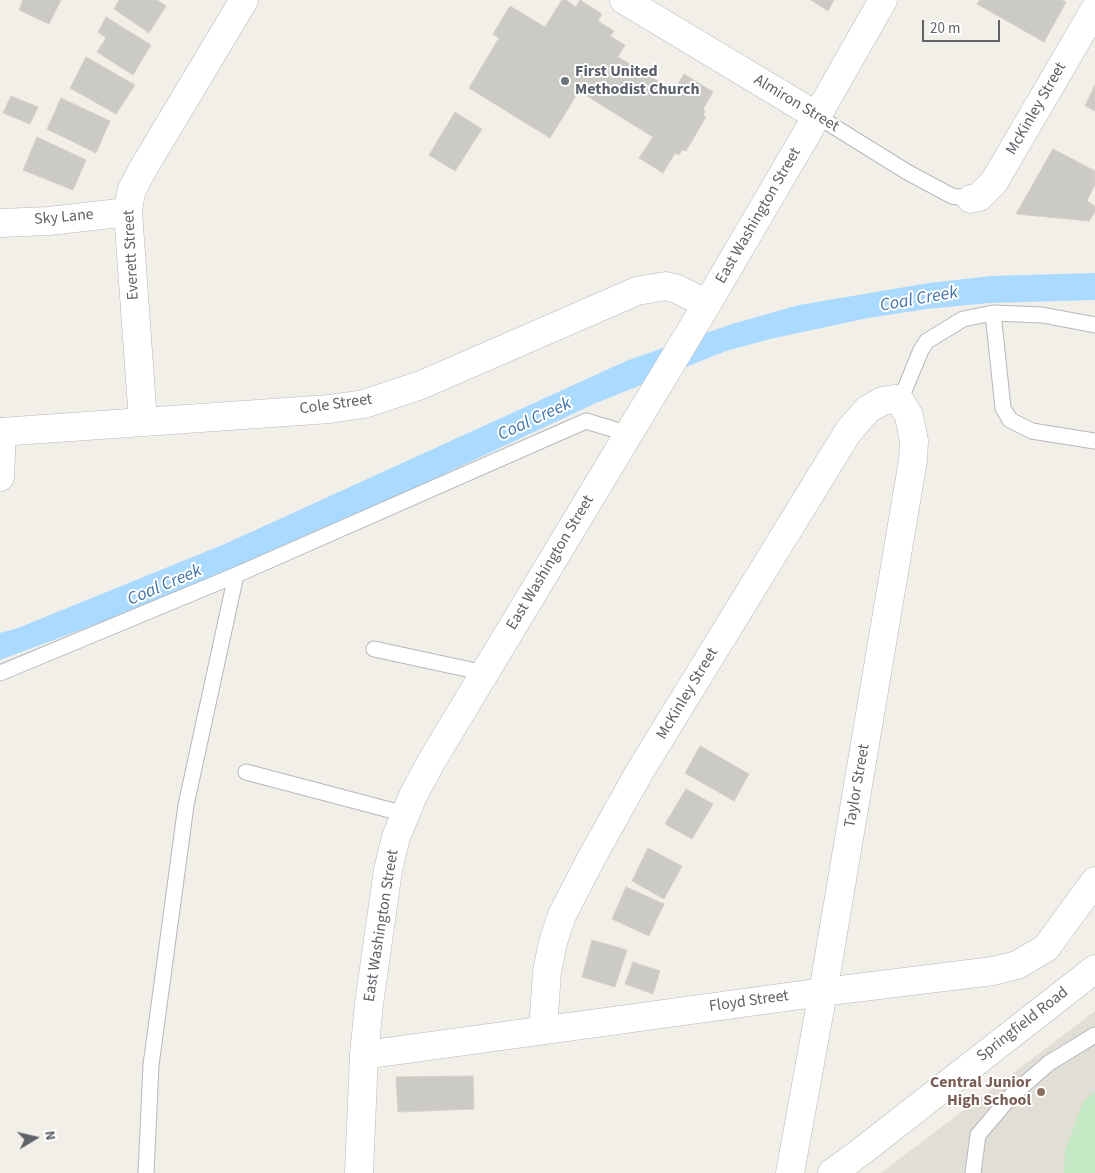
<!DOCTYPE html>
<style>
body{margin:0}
#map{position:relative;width:1095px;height:1173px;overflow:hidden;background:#f1efe8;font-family:"Source Sans 3",sans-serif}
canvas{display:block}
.north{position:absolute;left:10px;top:1113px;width:50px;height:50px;-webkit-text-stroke:4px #fff;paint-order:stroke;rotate:81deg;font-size:14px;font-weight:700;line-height:20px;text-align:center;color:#5f6368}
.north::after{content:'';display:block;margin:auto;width:18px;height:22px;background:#5f6368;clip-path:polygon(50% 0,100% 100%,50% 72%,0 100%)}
.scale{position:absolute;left:922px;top:20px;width:78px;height:22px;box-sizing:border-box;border:2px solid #5f6368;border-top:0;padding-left:6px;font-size:15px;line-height:18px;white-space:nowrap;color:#5f6368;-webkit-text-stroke:4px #fff;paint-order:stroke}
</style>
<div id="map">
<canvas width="1095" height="1173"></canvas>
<div class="north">N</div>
<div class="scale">20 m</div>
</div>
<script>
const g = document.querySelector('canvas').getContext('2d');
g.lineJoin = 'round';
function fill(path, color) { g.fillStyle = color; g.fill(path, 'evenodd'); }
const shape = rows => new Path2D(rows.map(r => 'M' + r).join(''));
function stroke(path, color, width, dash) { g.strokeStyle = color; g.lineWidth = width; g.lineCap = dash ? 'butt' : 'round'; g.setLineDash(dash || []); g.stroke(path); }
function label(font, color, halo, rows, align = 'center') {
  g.font = font + ' "Source Sans 3",sans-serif'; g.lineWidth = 4; g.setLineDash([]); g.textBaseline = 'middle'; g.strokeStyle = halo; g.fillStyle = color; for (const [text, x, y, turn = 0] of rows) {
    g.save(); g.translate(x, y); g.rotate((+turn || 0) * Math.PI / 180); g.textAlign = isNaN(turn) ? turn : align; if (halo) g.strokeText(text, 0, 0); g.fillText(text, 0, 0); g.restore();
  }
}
fill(shape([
 [1095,1011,1095,1173,881,1173]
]), '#e1ded6');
fill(shape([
 [1095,1092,1095,1173,1064,1173,1065,1151,1083,1102]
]), '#c5e8c5');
fill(shape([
 [1095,273,1095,300,989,303,927,309,868,318,770,339,726,351,596,403,331,527,153,603,0,660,0,633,18,628,227,543,626,361,732,324,799,305,929,283,991,276]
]), '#aadaff');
const building = shape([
 [23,0,61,0,49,24,19,10,23,0],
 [119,0,157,0,166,6,149,33,114,9,119,0],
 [562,0,566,0,576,7,580,0,602,14,598,21,614,31,610,36,625,45,618,57,674,91,684,74,713,92,703,109,705,111,703,115,706,117,686,151,682,150,679,155,675,153,663,173,639,158,653,137,579,91,550,138,469,88,499,38,493,34,510,6,545,27,562,0],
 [811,0,834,0,828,11,811,0],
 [980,0,1063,0,1066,2,1044,42,977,4,980,0],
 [106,17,151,45,133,75,97,52,106,38,98,32,106,17],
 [86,57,135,85,116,114,70,88,86,57],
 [1095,85,1095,111,1085,106,1095,85],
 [11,96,38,107,30,124,3,113,11,96],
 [61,98,110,121,96,153,47,129,61,98],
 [455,112,482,129,455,171,429,155,455,112],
 [37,137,86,160,73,190,23,170,37,137],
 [1053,149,1095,171,1095,184,1087,201,1095,206,1095,212,1089,221,1016,214,1053,149],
 [700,746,749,774,734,801,685,773,700,746],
 [686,789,713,804,692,839,665,824,686,789],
 [648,848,682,866,664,899,632,881,648,848],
 [626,887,664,904,649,936,612,919,626,887],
 [592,940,627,950,615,987,582,977,592,940],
 [633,962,660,971,653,994,625,984,633,962],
 [473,1076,474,1109,398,1112,396,1077,473,1076]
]);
fill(building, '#cccac5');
stroke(building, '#d6d1c6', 1);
const lane = shape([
 [817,116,907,172,952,196,971,199],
 [993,313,1003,408,1010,420,1032,431,1095,441],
 [900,401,921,350,927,341,963,319,993,313,1042,315,1095,325],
 [374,649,485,673],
 [0,673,236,575,586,421,629,434],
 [246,772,405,814],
 [146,1173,151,1065,186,805,236,575],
 [973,1173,978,1135,1011,1096,1049,1063,1095,1035]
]);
const street = shape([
 [624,0,817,116],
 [971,199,979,197,994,182,1095,9],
 [0,223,49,221,128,212],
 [143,421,128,212,129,203,132,189,144,167,244,0],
 [0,477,2,432],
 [543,1030,547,972,553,942,562,915,592,857,640,771,848,432,867,410,882,401,895,399,900,401,909,416,914,441,913,460,823,992,790,1173],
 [364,1055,823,992,993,971,1017,965,1046,948,1095,881]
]);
const secondary = shape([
 [0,432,329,409,364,404,421,385,637,291,666,286,677,289,707,304],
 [359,1173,364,1055,369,1004,388,870,396,837,413,796,431,762,707,304,817,116,883,0],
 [832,1173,862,1151,1095,969]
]);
stroke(lane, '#b5b8bc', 17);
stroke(street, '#b5b8bc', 29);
stroke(secondary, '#b6babf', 29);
stroke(lane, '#fff', 15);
stroke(street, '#fff', 28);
stroke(secondary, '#fff', 28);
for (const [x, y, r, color] of [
 [565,81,5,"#6b7280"],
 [1041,1092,5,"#8d6e63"]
]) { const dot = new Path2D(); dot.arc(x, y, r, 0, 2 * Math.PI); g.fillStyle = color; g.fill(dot); stroke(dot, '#fff', 2); }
label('bold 16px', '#5b616d', '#fff', [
 ["First United",575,72],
 ["Methodist Church",575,90]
], 'left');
label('16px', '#5f6368', '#fff', [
 ["Almiron Street",796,104,31],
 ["McKinley Street",1037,109,-60],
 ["East Washington Street",759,216,-60],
 ["Sky Lane",64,218,-5],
 ["Everett Street",132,255,-93],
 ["Cole Street",336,405,-8],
 ["East Washington Street",551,563,-59],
 ["McKinley Street",688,694,-59],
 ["Taylor Street",858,786,-80],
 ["East Washington Street",382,926,-81],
 ["Floyd Street",749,1002,-8],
 ["Springfield Road",1023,1025,-38]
]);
label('bold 16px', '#785e54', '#fff', [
 ["Central Junior",1031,1083],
 ["High School",1031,1101]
], 'right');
label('italic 18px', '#4174aa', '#fff', [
 ["Coal Creek",919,300,-10],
 ["Coal Creek",535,420,-25],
 ["Coal Creek",165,586,-23]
]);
</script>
